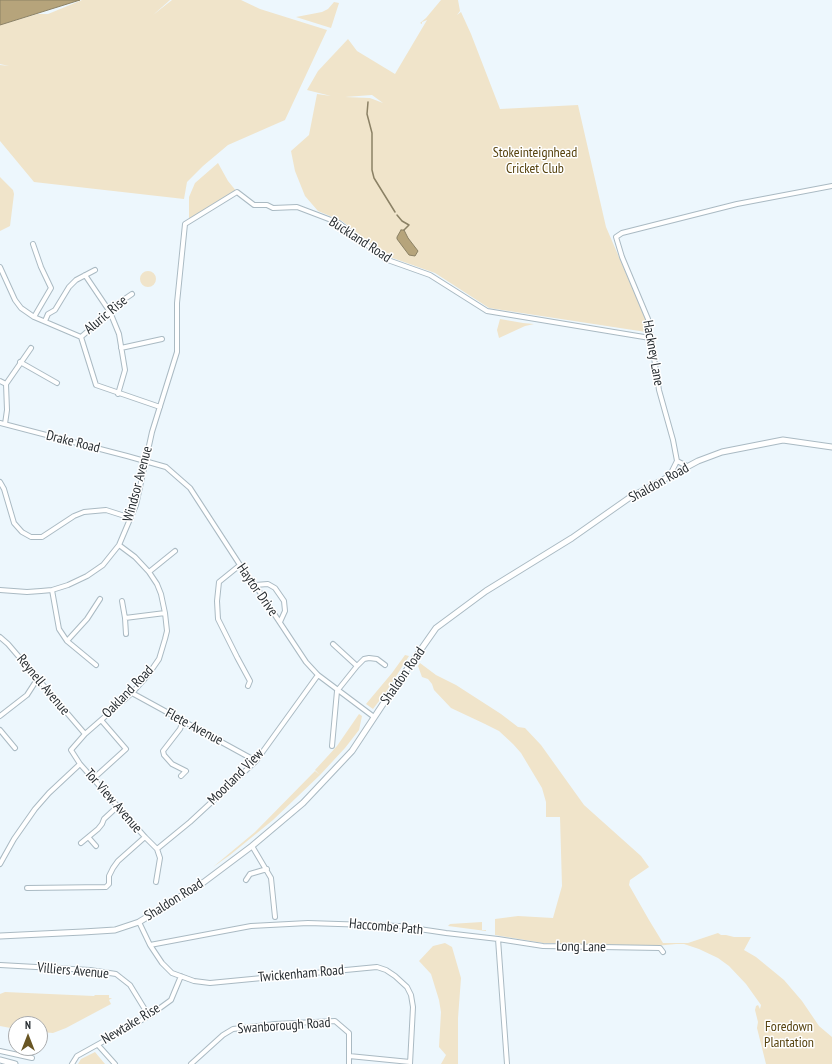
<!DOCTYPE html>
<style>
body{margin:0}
#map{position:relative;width:832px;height:1064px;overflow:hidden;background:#edf7fd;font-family:"PT Sans Narrow",sans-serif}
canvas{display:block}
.north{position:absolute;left:8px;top:1016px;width:40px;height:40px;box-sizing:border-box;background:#fff;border:1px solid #a9abad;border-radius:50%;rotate:0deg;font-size:11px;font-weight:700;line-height:16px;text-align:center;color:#282e32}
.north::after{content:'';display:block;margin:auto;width:14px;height:18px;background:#695624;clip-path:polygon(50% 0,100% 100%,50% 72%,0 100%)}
</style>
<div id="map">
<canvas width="832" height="1064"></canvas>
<div class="north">N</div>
</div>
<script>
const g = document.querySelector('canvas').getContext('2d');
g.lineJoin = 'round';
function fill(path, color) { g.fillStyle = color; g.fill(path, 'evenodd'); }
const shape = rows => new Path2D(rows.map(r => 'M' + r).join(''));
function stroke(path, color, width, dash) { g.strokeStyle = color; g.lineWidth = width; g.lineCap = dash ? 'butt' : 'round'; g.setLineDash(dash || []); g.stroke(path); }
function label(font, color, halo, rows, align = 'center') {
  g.font = font + ' "PT Sans Narrow",sans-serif'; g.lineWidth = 3; g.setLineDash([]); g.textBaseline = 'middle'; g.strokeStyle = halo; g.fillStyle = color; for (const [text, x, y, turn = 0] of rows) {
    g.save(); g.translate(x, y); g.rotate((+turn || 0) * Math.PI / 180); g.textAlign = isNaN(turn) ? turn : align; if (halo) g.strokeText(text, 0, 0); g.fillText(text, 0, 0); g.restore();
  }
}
fill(shape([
 [82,0,170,0,153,15,172,0,241,0,260,9,327,30,285,120,228,145,203,166,187,182,184,199,34,182,0,141,0,65,9,66,0,64,0,25,37,14,48,14],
 [441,0,458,0,460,11,457,15,461,12,471,34,500,109,578,105,606,227,645,317,646,332,489,308,435,273,387,256,342,221,318,211,305,196,295,171,291,151,309,135,317,94,331,96,307,90,318,71,348,39,357,51,395,74,427,20,422,22,422,24,420,23,426,18],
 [372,95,383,103,370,98,345,97],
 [334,2,339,3,331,28,296,17,322,12,328,9],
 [218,163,228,181,237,192,189,220,189,197,195,183],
 [0,177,13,190,14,194,10,226,0,231],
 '140 279a8 8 0 1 1 16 0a8 8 0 1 1-16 0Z',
 [500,319,523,323,534,324,525,326,499,338,497,330],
 [405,655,409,656,386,692,373,709,366,704,392,673],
 [420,663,436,675,456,685,501,714,518,727,525,728,541,745,584,805,641,856,649,867,630,880,629,885,649,920,663,943,688,943,718,933,721,935,726,935,734,937,751,937,744,950,756,957,784,980,802,1001,819,1026,832,1037,832,1064,766,1064,757,1028,758,1022,755,1010,756,1006,758,1005,760,1009,761,1005,746,984,729,966,718,958,699,949,684,944,676,944,655,946,543,943,495,935,495,919,518,916,553,918,562,886,560,817,546,817,546,802,542,788,521,753,513,744,499,731,485,724,451,708,434,690,432,684,428,679,422,677,418,666],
 [359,714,362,716,359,730,345,748,320,775,315,770,337,746],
 [315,771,320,775,273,820,230,855,213,867,255,832],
 [482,922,482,930,486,930,486,931,448,926,450,924],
 [445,943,452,947,461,978,458,1018,458,1064,441,1064,446,1055,439,1047,441,1012,439,1000,431,974,419,961,433,946],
 [5,992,94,996,95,995,109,995,109,998,112,998,109,1000,110,1002,116,999,110,1002,111,1004,66,1028,53,1033,40,1032,40,1024,16,1024,16,1029,0,1026,0,994],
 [95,1052,105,1064,78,1064,81,1059]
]), '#f0e4ca');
const water = shape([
 [0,0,80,0,0,25,0,0],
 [401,230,404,230,408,238,418,251,415,256,409,255,397,239,397,237,401,230]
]);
fill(water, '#b6a47b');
stroke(water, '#8b8165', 1);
stroke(shape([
 [368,102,367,114,372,133,372,170,374,178,395,212],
 [397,215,402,221,409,225,404,230]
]), '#8b8165', 1.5);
const minor = shape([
 [33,244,41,267,51,288,34,317],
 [0,267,15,300,21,308,34,317,81,337,96,385,160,407],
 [85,275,110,312,119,334,125,370,118,394],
 [45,321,48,314,55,310,69,287,76,280,95,270],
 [81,337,110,312,116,305,132,294],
 [121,348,162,339],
 [20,362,57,383],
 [0,381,6,384,7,410,5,424],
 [6,384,31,348],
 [0,423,127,456,166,467,190,488,240,565,255,585,306,662,318,675,374,717],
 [687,466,677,461,673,440,659,390,648,319,622,257,616,237,622,233,737,204,832,186],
 [670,475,677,461],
 [0,482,4,489,14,523,22,532,31,537,42,537,74,516,84,512,106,510,131,518],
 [119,545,135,557,149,572,157,584,161,594,165,613,167,631,165,639,159,659,148,675,132,693,85,734,71,750,80,764,145,837,157,849,160,858,156,882],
 [240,565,219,582,217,601,218,619,237,657,250,681,248,686],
 [149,572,175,551],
 [255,585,268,584,275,588,284,601,285,611,280,622],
 [0,590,27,592,41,591,52,590,68,585,87,576,103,565,119,545,136,505,152,432,177,352,177,303,185,224,237,192,254,205,267,205,273,208,297,207,339,223,385,259,430,275,487,311,650,338],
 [52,590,59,629,67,641,96,665],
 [122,601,125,618,126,634],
 [125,618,165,613],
 [0,637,8,644,85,734],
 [67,641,87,619,100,599],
 [333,644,357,666],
 [132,693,256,761],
 [0,716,27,695,38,678],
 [0,730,15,748],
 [332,746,337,691,357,666,364,659,369,658,377,659,385,665],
 [181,776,186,771,172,764,164,755,163,751,180,729,183,721],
 [94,778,126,749,101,720],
 [89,838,96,846],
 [81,843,98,829,102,824,104,819,118,806],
 [252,846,271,878,275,917],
 [157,849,190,822,256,761,318,675],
 [0,864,14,839,35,809,49,793,80,764],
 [246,880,250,874,267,869],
 [27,888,106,887,109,884,109,876,113,868,118,861,145,837],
 [139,922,150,945,162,963,172,973,194,981,210,983,377,967,386,970,395,976,407,987,411,995,413,1007,410,1064],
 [498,939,507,1064],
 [150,945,251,926,308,923,399,926,446,933,498,939,543,946,660,948,663,952],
 [0,965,90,970,116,974,130,985,149,1016],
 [98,1045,115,1064],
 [0,1051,32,1058],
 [72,1064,77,1056,149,1016,171,1000,181,976],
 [191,1064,223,1035,233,1029,275,1024,335,1021,349,1033,349,1056,410,1062],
 [349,1064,349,1056]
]);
const tertiary = shape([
 [0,936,83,932,115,930,139,922,204,882,252,846,303,803,352,751,387,698,436,628,486,591,572,538,629,498,698,461,722,452,783,440,832,447],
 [0,1060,15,1064]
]);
stroke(minor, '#aabac3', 6);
stroke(tertiary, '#aabac3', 7);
stroke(minor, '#fff', 4);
stroke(tertiary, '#fff', 5);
label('14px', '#57430f', '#fff', [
 ["Stokeinteignhead",535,153],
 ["Cricket Club",535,169],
 ["Foredown",789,1027],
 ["Plantation",789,1043]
]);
label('14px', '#282e32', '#fff', [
 ["Buckland Road",360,240,33],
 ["Aluric Rise",106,315,-40],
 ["Hackney Lane",653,353,80],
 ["Drake Road",73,442,14],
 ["Shaldon Road",659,483,-29],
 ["Windsor Avenue",138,484,-75],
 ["Haytor Drive",257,590,55],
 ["Shaldon Road",403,676,-55],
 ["Reynell Avenue",43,685,50],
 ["Oakland Road",128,692,-46],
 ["Flete Avenue",194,727,28],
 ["Moorland View",236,777,-45],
 ["Tor View Avenue",113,801,49],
 ["Shaldon Road",174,900,-32],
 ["Haccombe Path",386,927,5],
 ["Long Lane",581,947,1],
 ["Villiers Avenue",73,971,5],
 ["Twickenham Road",301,974,-5],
 ["Newtake Rise",131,1024,-31],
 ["Swanborough Road",284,1026,-4]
]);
</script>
